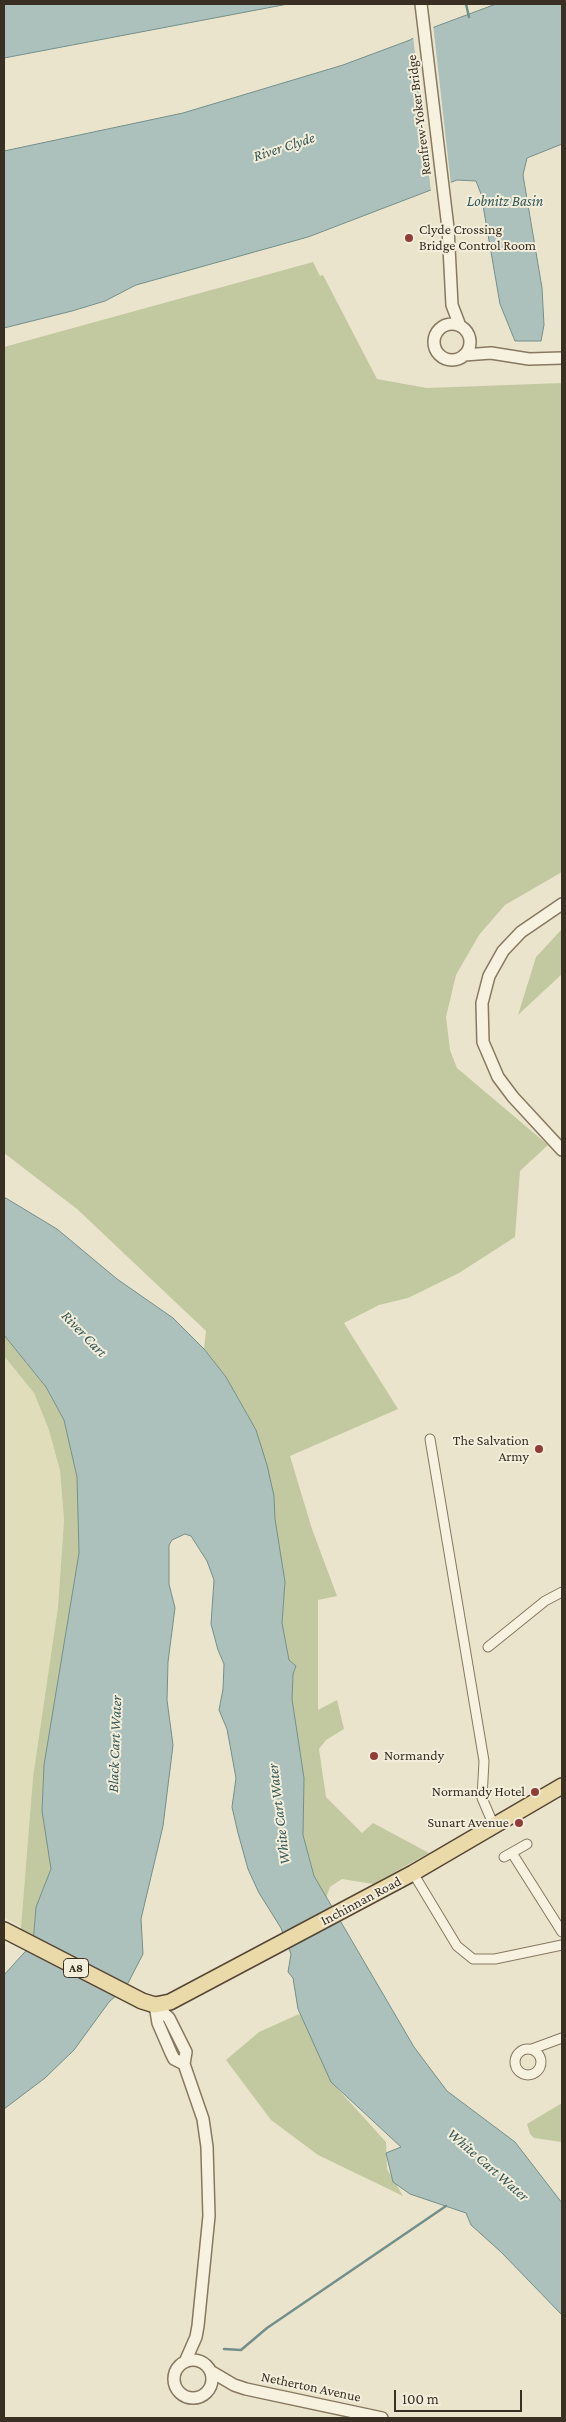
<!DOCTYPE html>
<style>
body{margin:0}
#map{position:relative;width:566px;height:2422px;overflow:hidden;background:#ebe4cc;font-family:"Crimson Pro",serif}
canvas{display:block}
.frame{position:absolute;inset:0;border:5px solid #392f23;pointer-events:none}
.scale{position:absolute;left:394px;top:2390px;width:128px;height:22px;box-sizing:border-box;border:2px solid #392f23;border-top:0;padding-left:6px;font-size:15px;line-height:18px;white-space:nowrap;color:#392f23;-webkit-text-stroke:4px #f3eedb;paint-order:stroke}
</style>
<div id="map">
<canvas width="566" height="2422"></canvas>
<div class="frame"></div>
<div class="scale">100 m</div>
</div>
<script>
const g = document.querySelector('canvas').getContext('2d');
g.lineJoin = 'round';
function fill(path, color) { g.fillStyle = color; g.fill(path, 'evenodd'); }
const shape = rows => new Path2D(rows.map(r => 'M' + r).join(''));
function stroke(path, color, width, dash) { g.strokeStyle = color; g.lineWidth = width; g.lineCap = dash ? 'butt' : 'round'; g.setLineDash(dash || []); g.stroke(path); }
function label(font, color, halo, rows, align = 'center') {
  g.font = font + ' "Crimson Pro",serif'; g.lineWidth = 4; g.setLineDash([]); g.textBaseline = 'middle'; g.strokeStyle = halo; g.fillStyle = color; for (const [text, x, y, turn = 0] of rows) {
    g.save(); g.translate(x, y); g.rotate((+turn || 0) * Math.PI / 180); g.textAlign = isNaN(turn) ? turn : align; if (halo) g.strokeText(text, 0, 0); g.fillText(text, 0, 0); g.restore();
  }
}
fill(shape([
 [4,1356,34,1393,49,1430,60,1471,64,1520,58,1607,33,1777,21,1927,4,1917]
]), '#e0ddba');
fill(shape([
 [313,262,320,276,323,275,377,379,427,388,562,383,562,872,505,905,479,935,456,975,446,1017,450,1050,457,1068,548,1145,520,1171,515,1237,459,1273,408,1298,379,1305,344,1323,398,1409,290,1456,312,1529,337,1596,318,1600,318,1710,337,1700,344,1729,326,1740,319,1749,326,1797,362,1833,373,1823,429,1853,373,1884,342,1879,330,1887,326,1898,314,1876,303,1835,304,1778,292,1699,293,1674,296,1666,289,1660,282,1623,285,1583,275,1519,274,1496,256,1430,226,1377,204,1349,206,1331,77,1209,4,1153,4,347],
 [562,929,562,974,518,1015,536,957],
 [4,1335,46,1387,64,1420,77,1477,79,1553,44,1765,42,1811,51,1869,36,1907,33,1940,19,1931,21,1927,33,1777,58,1607,64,1520,60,1471,49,1430,34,1393,4,1356],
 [299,2014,308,2027,337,2088,386,2142,387,2169,403,2196,318,2155,271,2120,226,2060,259,2032],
 [562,2103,562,2142,534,2138,530,2134,527,2124]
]), '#c2c9a0');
const water = shape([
 [4,4,288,4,4,58,4,4],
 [496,4,562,4,562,144,527,158,523,175,542,288,544,325,541,341,515,341,500,304,481,194,476,181,457,180,308,237,136,285,105,301,72,311,4,328,4,151,183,113,343,65,410,40,429,29,496,4],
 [4,1197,57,1229,117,1279,173,1318,204,1349,226,1377,256,1430,267,1465,274,1496,275,1519,285,1582,282,1623,289,1660,296,1666,293,1674,292,1699,304,1778,303,1835,314,1876,414,2047,447,2091,515,2142,562,2203,562,2315,501,2252,471,2225,466,2213,410,2194,393,2182,386,2153,401,2147,331,2082,298,2009,293,1978,288,1972,291,1954,281,1928,259,1893,248,1869,238,1833,232,1807,236,1778,227,1729,219,1710,223,1689,224,1664,218,1650,211,1624,214,1580,207,1561,191,1536,185,1534,172,1540,169,1545,169,1584,175,1608,168,1662,167,1700,173,1745,163,1826,141,1919,143,1954,126,1987,109,2002,74,2050,45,2078,4,2109,4,1975,33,1943,36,1907,51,1869,42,1811,44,1765,79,1553,77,1477,64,1420,46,1387,4,1335,4,1197]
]);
fill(water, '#acc1bc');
stroke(water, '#738f89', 1);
fill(shape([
 [433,24,451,185,431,192,413,36]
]), '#ebe4cc');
stroke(shape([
 [466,4,469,17],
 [224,2349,241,2350,267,2328,446,2206]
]), '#738f89', 2.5);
const minor = shape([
 [430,1439,484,1761,482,1798,494,1826],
 [488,1647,545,1601,562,1592],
 [512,1853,562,1932],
 [504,1857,527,1844],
 [413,1873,457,1946,473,1959,495,1959,562,1945],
 [532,2049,562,2038],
 '515 2062a13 13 0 1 1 26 0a13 13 0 1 1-26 0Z'
]);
const tertiary = shape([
 [421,4,448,228,452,305,460,326],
 '434 342a18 18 0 1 1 36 0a18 18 0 1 1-36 0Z',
 [464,355,491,353,529,359,562,358],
 [562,904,521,932,503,951,489,976,482,1003,483,1042,498,1077,513,1097,562,1150],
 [155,2005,169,2018,186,2052,184,2064,203,2119,207,2147,209,2216,198,2326,196,2337,185,2362],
 [155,2005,158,2023,171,2053,174,2059,184,2064],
 '174 2379a19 19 0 1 1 38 0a19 19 0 1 1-38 0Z',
 [212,2372,234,2385,246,2389,382,2418]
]);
const primary = shape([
 [4,1930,142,2001,155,2005,170,2002,413,1873,562,1786]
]);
stroke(minor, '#877861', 11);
stroke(tertiary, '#877861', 14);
stroke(primary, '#564635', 18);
stroke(minor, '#f7f1df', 9);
stroke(tertiary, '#f7f1df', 11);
stroke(primary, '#ead9a9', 15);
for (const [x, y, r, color] of [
 [409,238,5,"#913c37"],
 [539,1449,5,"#913c37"],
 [374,1756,5,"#913c37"],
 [535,1792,5,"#913c37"],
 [519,1823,5,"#913c37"]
]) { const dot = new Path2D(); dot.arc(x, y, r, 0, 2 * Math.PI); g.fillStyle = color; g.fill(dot); stroke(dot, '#f3eedb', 2); }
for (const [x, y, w] of [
 [76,1968,25]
]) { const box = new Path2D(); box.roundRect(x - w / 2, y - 9.5, w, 19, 4); g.fillStyle = '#f3eedb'; g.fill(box); stroke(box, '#392f23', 1); }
label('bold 12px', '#392f23', null, [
 ["A8",76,1968]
]);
label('14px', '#392f23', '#f3eedb', [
 ["Renfrew-Yoker Bridge",419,115,-97],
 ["Inchinnan Road",361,1901,-28],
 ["Netherton Avenue",311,2387,12]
]);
label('14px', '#392f23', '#f3eedb', [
 ["Clyde Crossing",419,230,"left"],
 ["Bridge Control Room",419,246,"left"],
 ["The Salvation",529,1441],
 ["Army",529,1457],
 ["Normandy",384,1756,"left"],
 ["Normandy Hotel",525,1792],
 ["Sunart Avenue",509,1823]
], 'right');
label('italic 15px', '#345757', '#f3eedb', [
 ["River Clyde",284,147,-18],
 ["Lobnitz Basin",505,201],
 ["River Cart",84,1334,46],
 ["Black Cart Water",115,1744,-88],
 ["White Cart Water",279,1814,-97],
 ["White Cart Water",488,2165,41]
]);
</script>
